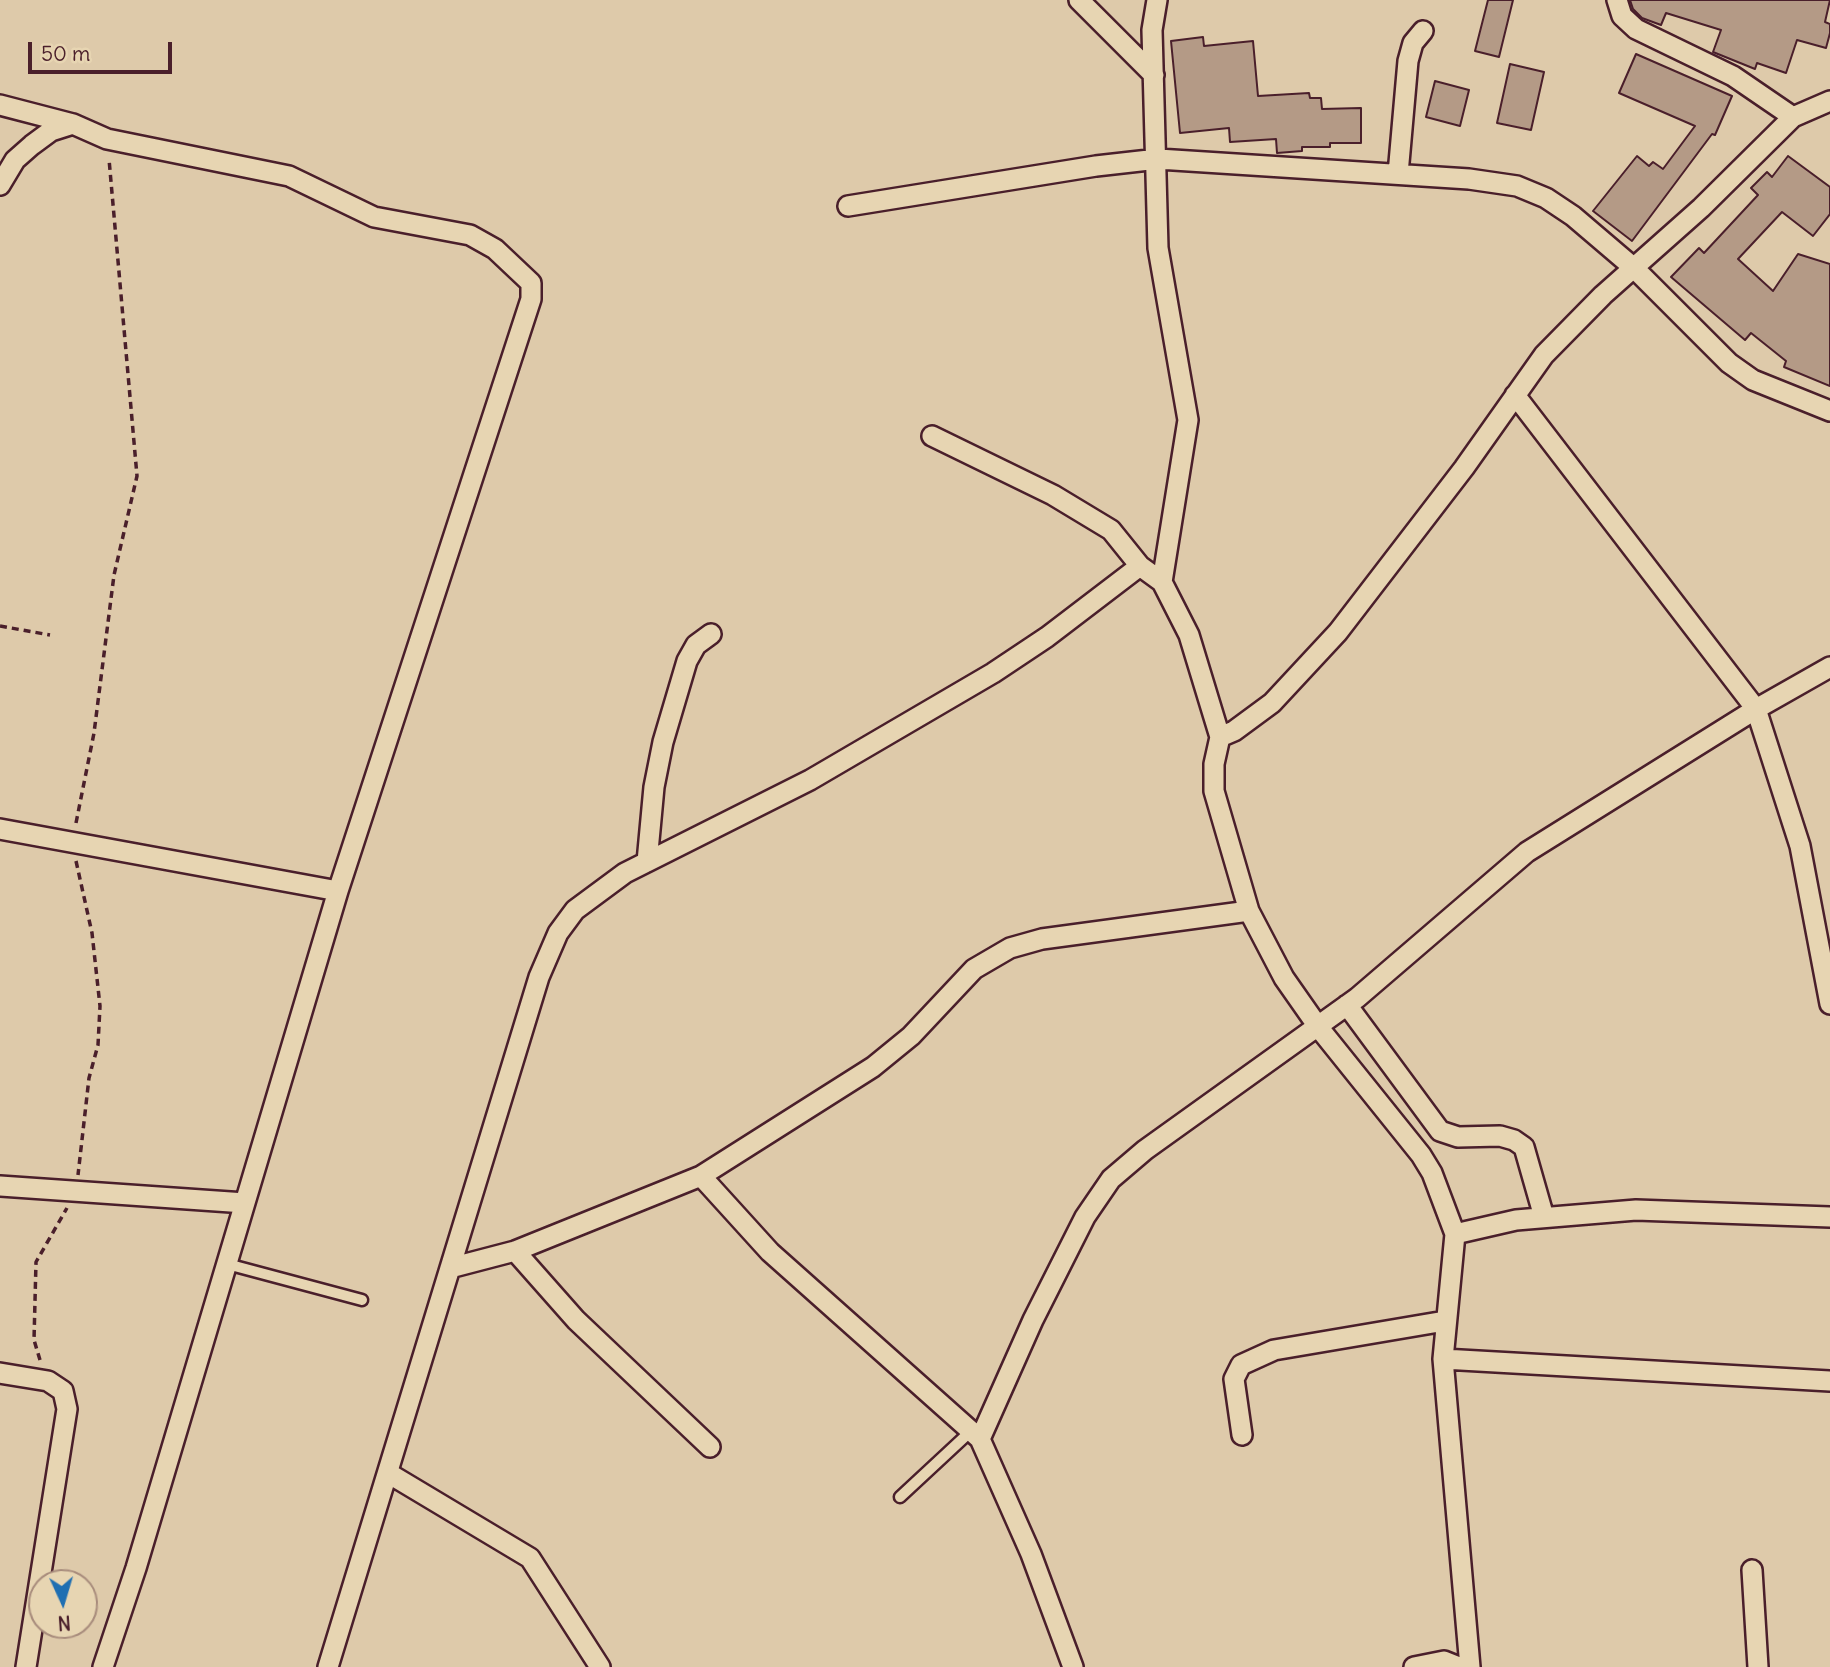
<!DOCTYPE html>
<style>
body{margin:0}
#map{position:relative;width:1830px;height:1667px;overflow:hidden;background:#decaaa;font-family:Delius,sans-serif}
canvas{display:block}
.north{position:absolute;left:28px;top:1569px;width:70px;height:70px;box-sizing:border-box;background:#e7d5b2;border:2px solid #a88c7c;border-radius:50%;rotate:176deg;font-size:19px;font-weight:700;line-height:28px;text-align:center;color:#4a1f2b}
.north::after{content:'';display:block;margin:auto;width:24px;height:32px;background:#1f6fb2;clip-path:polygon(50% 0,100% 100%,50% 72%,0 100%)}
.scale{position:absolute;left:28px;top:42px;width:144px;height:32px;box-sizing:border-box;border:4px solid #4a1f2b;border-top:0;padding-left:9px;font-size:21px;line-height:24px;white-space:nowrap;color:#4a1f2b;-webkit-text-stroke:5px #e7d5b2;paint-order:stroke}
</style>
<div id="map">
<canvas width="1830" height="1667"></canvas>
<div class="north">N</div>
<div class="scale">50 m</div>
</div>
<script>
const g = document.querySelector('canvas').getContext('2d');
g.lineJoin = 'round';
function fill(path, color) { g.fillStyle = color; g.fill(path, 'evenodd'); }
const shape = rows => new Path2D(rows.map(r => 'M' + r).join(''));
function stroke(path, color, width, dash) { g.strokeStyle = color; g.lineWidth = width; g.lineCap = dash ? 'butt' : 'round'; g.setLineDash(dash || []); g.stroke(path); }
const building = shape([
 [1488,0,1513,0,1499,57,1475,51,1488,0],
 [1630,0,1830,0,1825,22,1830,24,1830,33,1826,48,1797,40,1786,73,1757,63,1755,69,1713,52,1721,30,1666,13,1661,25,1642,18,1633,9,1630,0],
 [1203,37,1204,46,1253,41,1258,96,1309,93,1310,98,1321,98,1322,109,1361,108,1361,143,1330,143,1330,147,1302,147,1302,151,1277,153,1276,139,1230,142,1229,128,1180,133,1171,41,1203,37],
 [1636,54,1732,96,1715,135,1712,134,1632,241,1593,211,1637,156,1649,166,1653,162,1663,169,1695,126,1619,93,1636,54],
 [1510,64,1544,72,1531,130,1497,123,1510,64],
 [1435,81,1469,90,1460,126,1426,117,1435,81],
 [1788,156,1830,187,1830,214,1813,236,1782,212,1738,259,1773,291,1798,254,1830,264,1830,386,1784,367,1786,361,1751,333,1745,340,1671,277,1699,248,1704,253,1758,195,1751,188,1767,172,1772,177,1788,156]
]);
fill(building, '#b49a86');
stroke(building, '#4a1f2b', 2);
const service = shape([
 [227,1264,362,1300],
 [900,1497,971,1431]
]);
const minor = shape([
 [1079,0,1154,75],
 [1157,0,1152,30,1158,248,1188,420,1162,582],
 [1617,0,1622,16,1636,29,1733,76,1793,117],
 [0,105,73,124,107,139,289,176,374,217,470,235,495,249,531,283,531,299,338,891,136,1568,103,1667],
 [1398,174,1408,61,1413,43,1423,31],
 [0,185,15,160,32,145,51,131,73,124],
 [848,206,1096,166,1158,159,1469,179,1517,186,1546,198,1573,216,1634,268,1729,363,1753,380,1830,411],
 [1515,395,1756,709,1800,846,1830,1004],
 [932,436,1053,495,1111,530,1140,566,1162,582,1189,635,1220,737,1214,764,1214,791,1249,911,1284,978,1319,1028,1421,1155,1432,1173,1455,1234,1443,1359,1470,1667],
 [1220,737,1234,731,1272,703,1338,632,1464,468,1544,355,1603,295,1701,208,1793,117,1830,101],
 [0,829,338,891],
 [647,862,654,787,663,742,687,661,696,645,711,634],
 [1347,1005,1440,1131,1458,1137,1500,1136,1514,1140,1524,1147,1544,1217],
 [701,1176,770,1252,980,1439,1031,1554,1073,1667],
 [0,1186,245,1203],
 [1455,1234,1516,1220,1636,1210,1830,1217],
 [515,1251,576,1320,710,1447],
 [450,1268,515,1251,701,1176,873,1067,911,1036,974,969,1010,948,1042,939,1249,911],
 [1443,1359,1830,1381],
 [0,1373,48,1381,63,1391,67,1409,26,1667],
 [1242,1435,1234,1379,1241,1365,1274,1350,1445,1321],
 [980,1439,1033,1320,1085,1217,1111,1179,1145,1150,1357,998,1527,852,1756,709,1830,667],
 [388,1473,530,1558,600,1667],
 [1752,1570,1758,1667],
 [328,1667,539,977,558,933,575,910,625,873,810,780,993,673,1047,637,1140,566],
 [1414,1667,1444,1661,1459,1667]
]);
stroke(service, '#4a1f2b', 15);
stroke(minor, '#4a1f2b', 24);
stroke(shape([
 [0,626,50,635],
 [76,823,94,733,114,575,137,476,109,159],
 [76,861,92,933,100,1006,98,1045,89,1078,78,1175],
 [40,1360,34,1340,36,1262,67,1208]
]), '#4a1f2b', 3.5, [7, 5]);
stroke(service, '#e7d5b2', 10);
stroke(minor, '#e7d5b2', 19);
</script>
